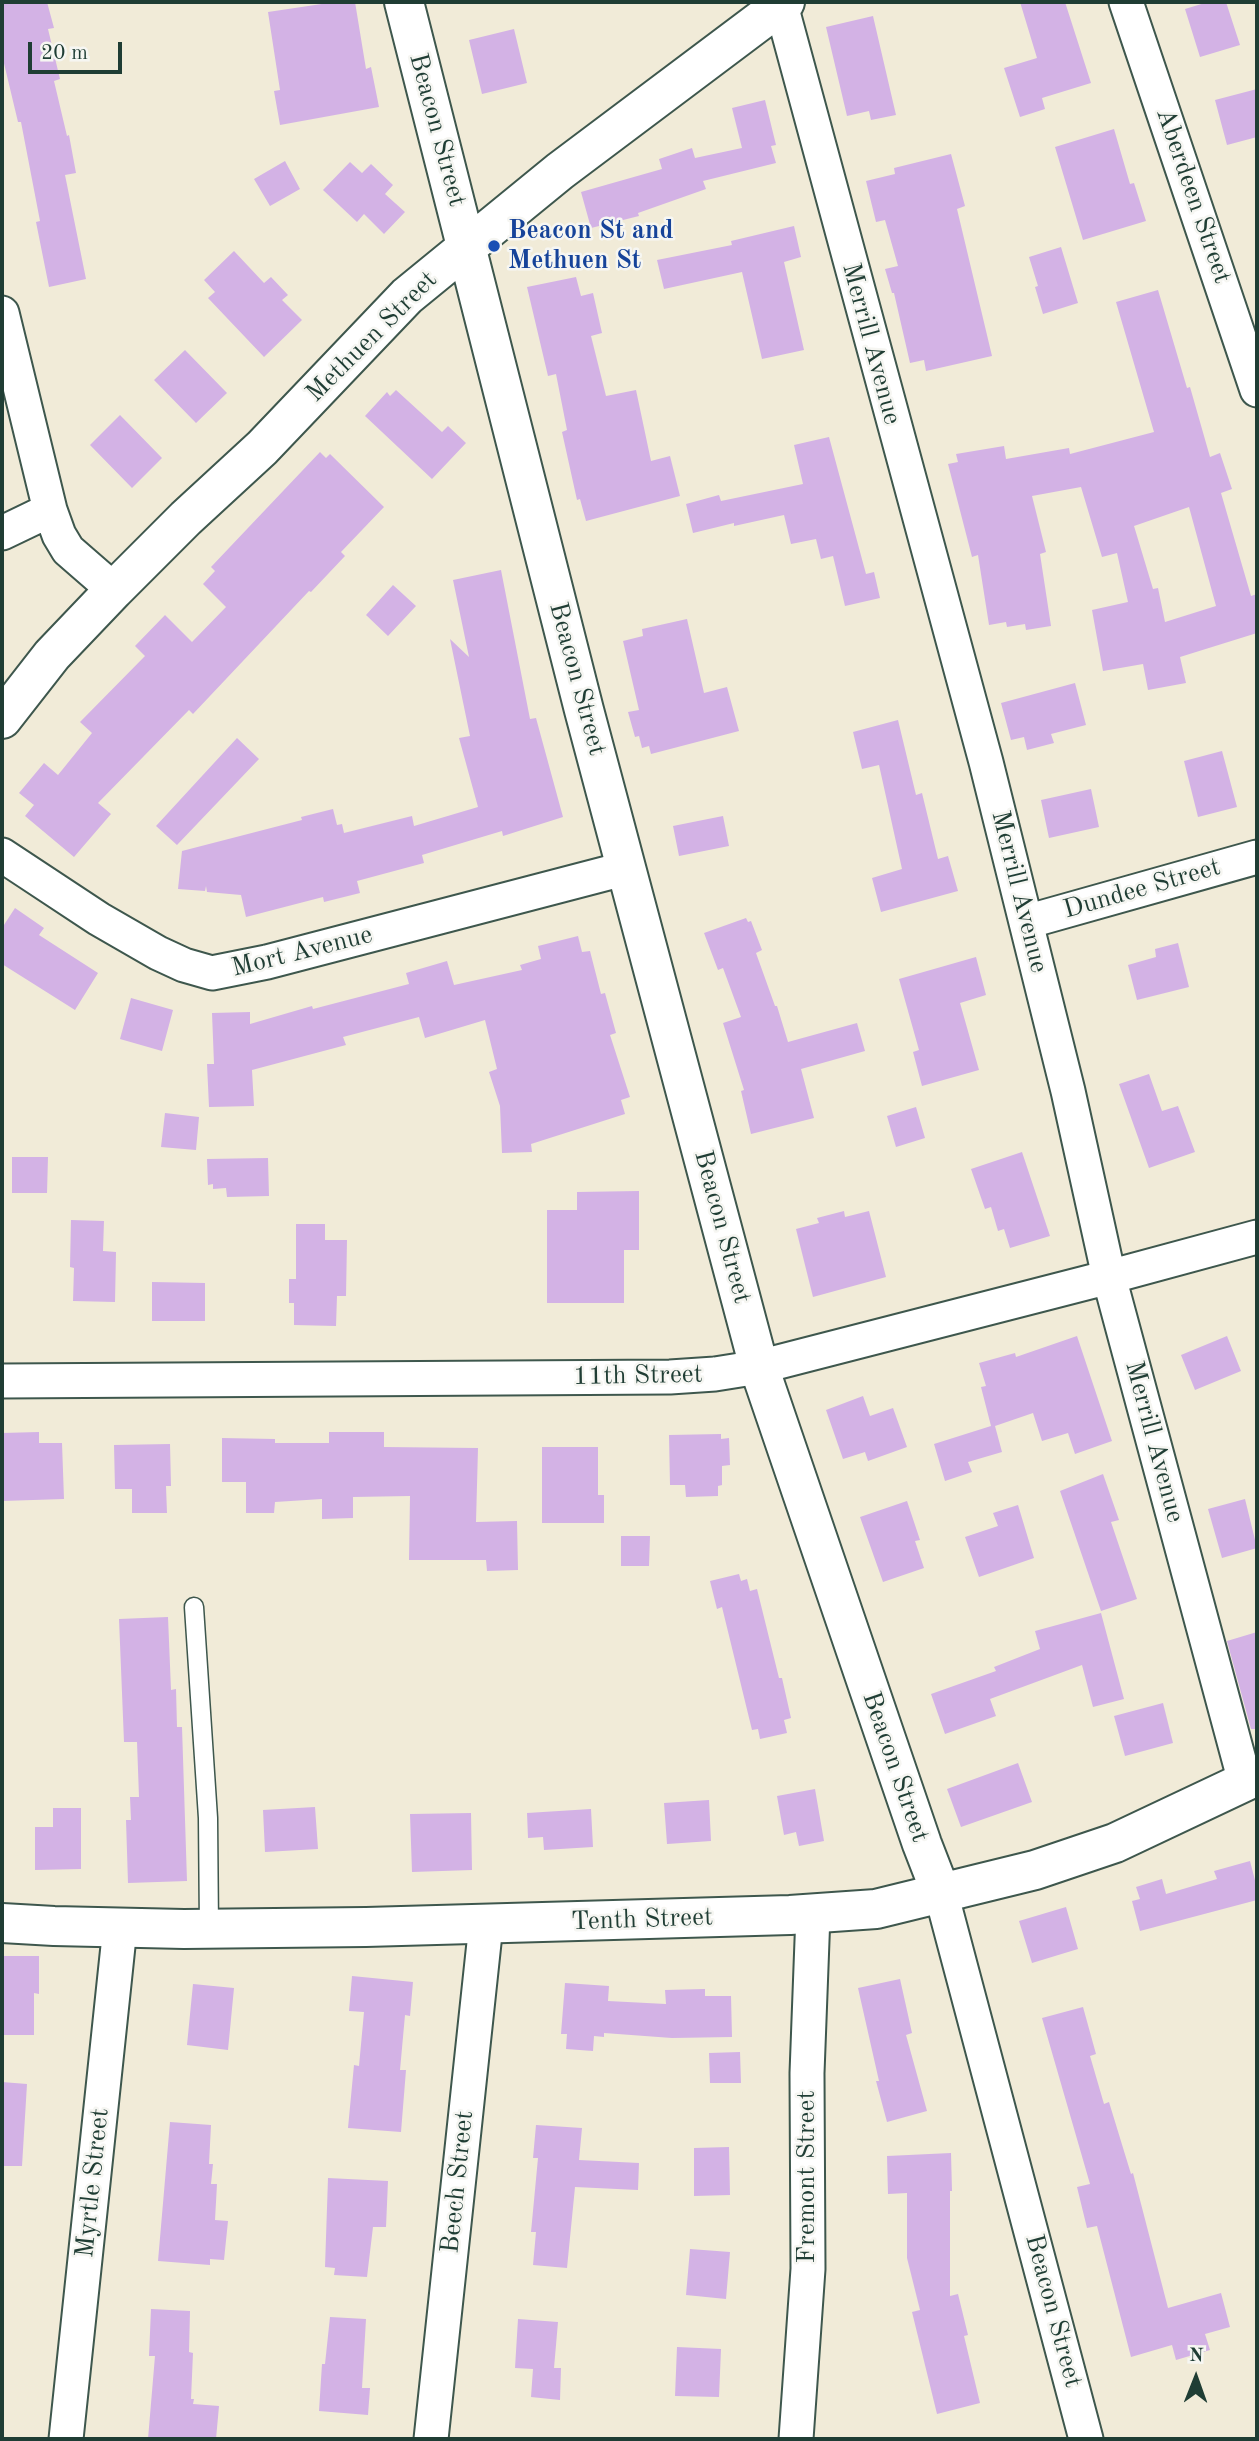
<!DOCTYPE html>
<style>
body{margin:0}
#map{position:relative;width:1259px;height:2441px;overflow:hidden;background:#f1ebd8;font-family:"Old Standard TT",serif}
canvas{display:block}
.frame{position:absolute;inset:0;border:4px solid #1f3d34;pointer-events:none}
.north{position:absolute;left:1161px;top:2343px;width:70px;height:70px;-webkit-text-stroke:5px #f6f6f2;paint-order:stroke;rotate:1deg;font-size:19px;font-weight:700;line-height:28px;text-align:center;color:#1f3d34}
.north::after{content:'';display:block;margin:auto;width:24px;height:32px;background:#1f3d34;clip-path:polygon(50% 0,100% 100%,50% 72%,0 100%)}
.scale{position:absolute;left:28px;top:42px;width:94px;height:32px;box-sizing:border-box;border:4px solid #1f3d34;border-top:0;padding-left:9px;font-size:21px;line-height:24px;white-space:nowrap;color:#1f3d34;-webkit-text-stroke:5px #f6f6f2;paint-order:stroke}
</style>
<div id="map">
<canvas width="1259" height="2441"></canvas>
<div class="frame"></div>
<div class="north">N</div>
<div class="scale">20 m</div>
</div>
<script>
const g = document.querySelector('canvas').getContext('2d');
g.lineJoin = 'round';
function fill(path, color) { g.fillStyle = color; g.fill(path, 'evenodd'); }
const shape = rows => new Path2D(rows.map(r => 'M' + r).join(''));
function stroke(path, color, width, dash) { g.strokeStyle = color; g.lineWidth = width; g.lineCap = dash ? 'butt' : 'round'; g.setLineDash(dash || []); g.stroke(path); }
function label(font, color, halo, rows, align = 'center') {
  g.font = font + ' "Old Standard TT",serif'; g.lineWidth = 5; g.setLineDash([]); g.textBaseline = 'middle'; g.strokeStyle = halo; g.fillStyle = color; for (const [text, x, y, turn = 0] of rows) {
    g.save(); g.translate(x, y); g.rotate((+turn || 0) * Math.PI / 180); g.textAlign = isNaN(turn) ? turn : align; if (halo) g.strokeText(text, 0, 0); g.fillText(text, 0, 0); g.restore();
  }
}
fill(shape([
 [2,2,47,2,54,28,48,29,60,79,54,81,67,136,69,135,76,173,65,175,86,279,49,287,36,222,40,221,21,122,18,122,2,55],
 [335,2,355,2,366,69,371,67,379,107,280,125,274,91,280,90,268,12],
 [1020,2,1065,2,1091,83,1042,98,1045,109,1020,117,1004,68,1037,58],
 [1208,2,1226,2,1240,45,1200,57,1185,9],
 [873,16,896,115,871,120,869,111,847,116,826,27],
 [514,29,527,83,482,94,469,40],
 [1257,89,1257,137,1227,145,1215,100],
 [765,100,776,145,771,146,776,163,703,181,706,189,638,213,639,216,591,228,581,192,662,169,659,159,692,148,695,158,742,148,732,108],
 [1114,129,1130,184,1134,183,1146,221,1083,240,1055,147],
 [951,154,965,206,957,209,992,356,926,371,924,360,910,363,894,293,892,293,885,269,898,266,885,220,876,222,866,181,895,174,894,168],
 [285,161,300,189,270,206,254,179],
 [350,162,362,173,371,164,393,185,385,194,405,212,384,234,364,214,357,222,323,190],
 [794,226,801,257,784,262,804,350,762,359,742,272,664,289,657,260,732,245,731,241],
 [1061,247,1078,303,1043,314,1035,287,1038,286,1029,257],
 [234,251,264,283,271,277,288,295,282,300,302,320,264,357,208,298,215,292,204,280],
 [576,277,581,296,593,293,602,333,591,336,606,396,636,390,651,461,670,456,680,496,586,521,580,499,577,500,562,432,567,430,556,374,548,376,527,287],
 [1158,290,1187,388,1190,387,1210,457,1220,453,1232,489,1221,493,1251,596,1257,594,1257,633,1180,657,1186,683,1148,690,1143,664,1103,671,1092,610,1128,602,1117,553,1102,557,1081,487,1032,496,1046,552,1040,554,1051,626,1026,630,1025,624,1007,627,1006,622,989,625,978,555,972,557,948,464,958,462,956,454,1004,446,1006,459,1069,448,1070,454,1154,432,1116,302],
 [1189,507,1216,606,1165,622,1158,588,1153,589,1134,526],
 [185,350,227,393,196,423,154,380],
 [396,390,442,432,448,426,466,443,432,479,365,416,387,392,390,396],
 [120,415,162,458,132,488,90,445],
 [829,437,866,574,874,572,880,598,845,606,833,556,821,559,816,539,791,544,784,515,734,526,734,523,693,533,686,504,719,495,721,501,803,484,794,445],
 [320,452,326,458,330,454,384,507,341,552,345,556,311,592,309,591,193,714,189,710,98,803,111,814,74,857,25,816,34,805,19,793,44,763,58,775,92,733,80,722,145,656,135,646,165,615,192,642,226,607,203,584,215,571,211,567],
 [501,570,530,719,536,718,563,817,503,836,502,831,422,855,424,863,357,881,360,893,324,902,323,897,246,917,241,895,207,892,206,886,205,891,178,889,182,851,302,820,301,817,333,809,337,825,342,824,344,833,412,816,414,826,478,807,459,738,470,736,450,639,469,657,453,580],
 [393,585,416,606,388,636,366,615],
 [687,619,704,693,727,687,739,731,651,754,649,746,642,748,639,736,635,737,628,712,639,710,623,641,643,636,642,629],
 [1075,683,1086,725,1051,734,1054,743,1027,750,1024,737,1011,740,1001,703],
 [898,720,916,795,922,793,938,859,948,856,958,891,881,912,872,878,902,869,879,765,862,769,853,732],
 [237,738,259,759,177,845,156,826],
 [1222,751,1237,807,1198,817,1184,761],
 [1091,789,1099,827,1049,838,1041,800],
 [723,816,729,846,679,856,673,826],
 [15,908,44,928,39,935,98,973,75,1010,2,964,2,928],
 [746,918,748,922,751,921,762,950,756,953,775,1006,777,1006,788,1042,857,1023,865,1051,801,1069,814,1118,751,1134,741,1091,744,1090,723,1023,741,1017,723,968,718,970,704,933],
 [578,936,582,952,590,951,601,994,605,993,616,1033,610,1035,630,1097,621,1100,625,1114,531,1144,532,1152,502,1153,500,1106,489,1072,497,1069,485,1020,425,1038,419,1017,343,1037,346,1045,252,1070,254,1106,209,1107,207,1064,214,1064,212,1013,250,1012,250,1024,312,1006,313,1009,409,984,406,973,447,961,454,985,522,970,520,965,541,959,538,946],
 [1178,943,1189,987,1137,1000,1128,965,1156,957,1155,949],
 [976,957,986,995,960,1003,979,1070,922,1086,913,1052,919,1050,899,979],
 [131,998,173,1010,162,1051,120,1039],
 [1149,1074,1162,1111,1178,1106,1195,1152,1149,1168,1119,1084],
 [916,1107,925,1138,896,1147,887,1116],
 [165,1113,199,1117,196,1150,161,1147],
 [1022,1152,1050,1236,1010,1248,1004,1229,998,1231,991,1207,985,1209,971,1169],
 [12,1157,48,1157,47,1193,12,1193],
 [268,1158,269,1196,227,1197,226,1188,213,1189,213,1184,208,1185,207,1159],
 [639,1191,639,1250,624,1250,624,1303,547,1303,547,1210,577,1210,577,1192],
 [844,1211,845,1217,869,1211,886,1277,813,1297,796,1229,819,1223,817,1218],
 [71,1220,104,1221,103,1251,116,1252,115,1302,73,1301,74,1268,70,1267],
 [296,1224,325,1224,325,1240,347,1240,346,1296,337,1296,336,1326,294,1325,294,1303,289,1303,289,1279,296,1279],
 [152,1282,205,1283,205,1321,152,1321],
 [1077,1336,1112,1441,1075,1454,1068,1433,1042,1441,1033,1413,995,1426,1002,1452,968,1462,972,1472,945,1481,934,1444,991,1426,981,1387,986,1386,979,1363,1015,1353,1016,1357],
 [1227,1336,1241,1371,1195,1390,1181,1355],
 [863,1396,870,1416,893,1408,907,1447,868,1461,865,1452,843,1459,826,1410],
 [39,1432,39,1443,62,1443,64,1499,2,1501,2,1433],
 [329,1432,384,1432,384,1447,478,1448,476,1522,517,1521,518,1570,487,1571,486,1560,409,1560,410,1496,353,1497,353,1518,322,1519,322,1499,275,1502,274,1513,246,1513,246,1482,222,1482,222,1438,275,1439,275,1443,329,1443],
 [721,1434,721,1439,729,1438,730,1465,722,1466,722,1485,718,1486,718,1496,686,1497,685,1485,670,1485,669,1435],
 [170,1444,171,1486,166,1486,167,1513,132,1513,132,1489,115,1489,114,1445],
 [542,1447,598,1447,598,1495,604,1495,604,1523,542,1523],
 [1103,1474,1119,1520,1111,1522,1137,1599,1101,1611,1060,1491],
 [1245,1499,1257,1548,1222,1558,1208,1509],
 [907,1501,920,1540,915,1541,924,1568,883,1582,860,1517],
 [1018,1505,1034,1558,979,1577,965,1537,998,1526,993,1513],
 [621,1536,650,1536,649,1566,621,1566],
 [739,1574,741,1581,747,1579,750,1591,757,1589,779,1678,782,1678,791,1718,784,1720,787,1733,760,1739,758,1729,752,1730,722,1607,717,1609,710,1581],
 [1101,1613,1124,1699,1093,1707,1082,1665,990,1699,996,1716,945,1734,931,1694,996,1671,994,1667,1040,1649,1035,1631],
 [168,1617,171,1690,176,1689,177,1727,182,1727,187,1881,128,1883,126,1820,131,1820,130,1797,139,1797,137,1742,124,1742,119,1619],
 [1257,1632,1257,1729,1251,1729,1227,1641],
 [1163,1703,1173,1743,1125,1756,1114,1716],
 [1018,1763,1032,1802,961,1827,947,1789],
 [815,1789,824,1841,799,1846,796,1832,784,1835,777,1796],
 [709,1800,711,1841,667,1844,664,1803],
 [315,1807,318,1849,265,1852,263,1810],
 [53,1808,81,1808,81,1869,35,1870,35,1827,53,1827],
 [591,1809,593,1847,544,1850,543,1837,528,1838,527,1813],
 [471,1813,472,1870,412,1872,410,1814],
 [1250,1861,1257,1888,1257,1900,1140,1931,1132,1901,1140,1899,1136,1887,1162,1879,1166,1894,1217,1879,1214,1871],
 [1066,1907,1078,1949,1032,1963,1019,1921],
 [2,1956,39,1956,39,1994,34,1993,34,2035,2,2035],
 [352,1976,413,1982,410,2016,405,2015,400,2070,406,2070,401,2132,348,2128,354,2065,359,2066,364,2012,349,2011],
 [900,1979,912,2033,906,2035,927,2111,887,2122,876,2081,879,2081,858,1988],
 [565,1983,609,1986,608,2001,666,2004,665,1990,705,1989,705,1996,731,1996,732,2037,672,2038,604,2033,604,2037,594,2036,593,2051,566,2049,567,2034,561,2034],
 [193,1984,234,1988,228,2050,187,2045],
 [1083,2007,1096,2054,1090,2056,1104,2104,1109,2102,1131,2174,1133,2173,1168,2308,1221,2293,1230,2327,1205,2334,1210,2350,1176,2360,1172,2345,1131,2357,1097,2226,1087,2228,1077,2187,1090,2184,1042,2018],
 [740,2052,741,2083,710,2083,709,2053],
 [2,2082,27,2084,22,2166,2,2166],
 [170,2122,211,2125,209,2164,213,2164,211,2184,217,2184,215,2220,228,2221,224,2260,210,2259,210,2265,158,2261],
 [536,2125,582,2128,579,2160,639,2163,638,2190,575,2187,567,2268,533,2265,536,2232,531,2232,538,2158,533,2158],
 [729,2147,730,2195,694,2196,694,2148],
 [951,2153,952,2191,950,2191,950,2296,958,2294,968,2335,964,2336,980,2403,937,2414,912,2312,920,2310,907,2258,907,2193,888,2194,887,2156],
 [328,2178,388,2181,386,2227,373,2227,367,2277,334,2275,335,2268,325,2267],
 [690,2249,730,2252,726,2299,686,2295],
 [151,2309,190,2311,189,2352,193,2353,191,2399,194,2399,193,2404,219,2406,216,2439,148,2439,155,2356,149,2356],
 [330,2317,366,2319,362,2388,370,2388,368,2415,319,2411,322,2364,325,2364],
 [518,2319,558,2322,554,2368,561,2368,560,2400,531,2397,533,2369,515,2368],
 [677,2347,721,2349,719,2397,675,2396]
]), '#d3b2e5');
const lane = shape([
 [194,1607,208,1818,209,1929]
]);
const street = shape([
 [1126,2,1257,390],
 [781,5,986,762,1068,1091,1109,1277,1245,1782],
 [2,313,50,510,59,535,68,550,114,590],
 [2,533,50,510],
 [2,855,99,919,158,953,184,965,212,973,267,962,627,868],
 [1026,922,1257,857],
 [2,1381,670,1377,715,1374,759,1367,1109,1277,1257,1237],
 [941,1893,1086,2439],
 [66,2439,120,1927],
 [431,2439,486,1924],
 [796,2439,808,2269,807,2073,813,1914]
]);
const secondary = shape([
 [404,2,584,710,759,1367,922,1844,941,1893],
 [2,719,52,655,114,590,186,518,262,448,407,296,560,171,785,2],
 [2,1923,54,1926,184,1929,366,1927,790,1915,876,1909,1035,1870,1115,1843,1257,1776]
]);
stroke(lane, '#3e574d', 21);
stroke(street, '#3e574d', 37);
stroke(secondary, '#3e574d', 42);
stroke(lane, '#fff', 18);
stroke(street, '#fff', 33);
stroke(secondary, '#fff', 38);
for (const [x, y, r, color] of [
 [494,246,7,"#1a4fb4"]
]) { const dot = new Path2D(); dot.arc(x, y, r, 0, 2 * Math.PI); g.fillStyle = color; g.fill(dot); stroke(dot, '#f6f6f2', 2.5); }
label('26px', '#1f3d34', '#f6f6f2', [
 ["Beacon Street",437,130,75],
 ["Aberdeen Street",1193,196,71],
 ["Methuen Street",372,337,-45],
 ["Merrill Avenue",871,344,75],
 ["Beacon Street",577,679,75],
 ["Dundee Street",1142,889,-16],
 ["Merrill Avenue",1019,892,76],
 ["Mort Avenue",302,952,-14],
 ["Beacon Street",722,1227,75],
 ["11th Street",638,1376,-1],
 ["Merrill Avenue",1154,1442,75],
 ["Beacon Street",895,1767,71],
 ["Tenth Street",642,1920,-2],
 ["Fremont Street",807,2177,-90],
 ["Beech Street",458,2182,-84],
 ["Myrtle Street",93,2183,-84],
 ["Beacon Street",1053,2311,75]
]);
label('bold 26px', '#164399', '#f6f6f2', [
 ["Beacon St and",508,231],
 ["Methuen St",508,261]
], 'left');
</script>
